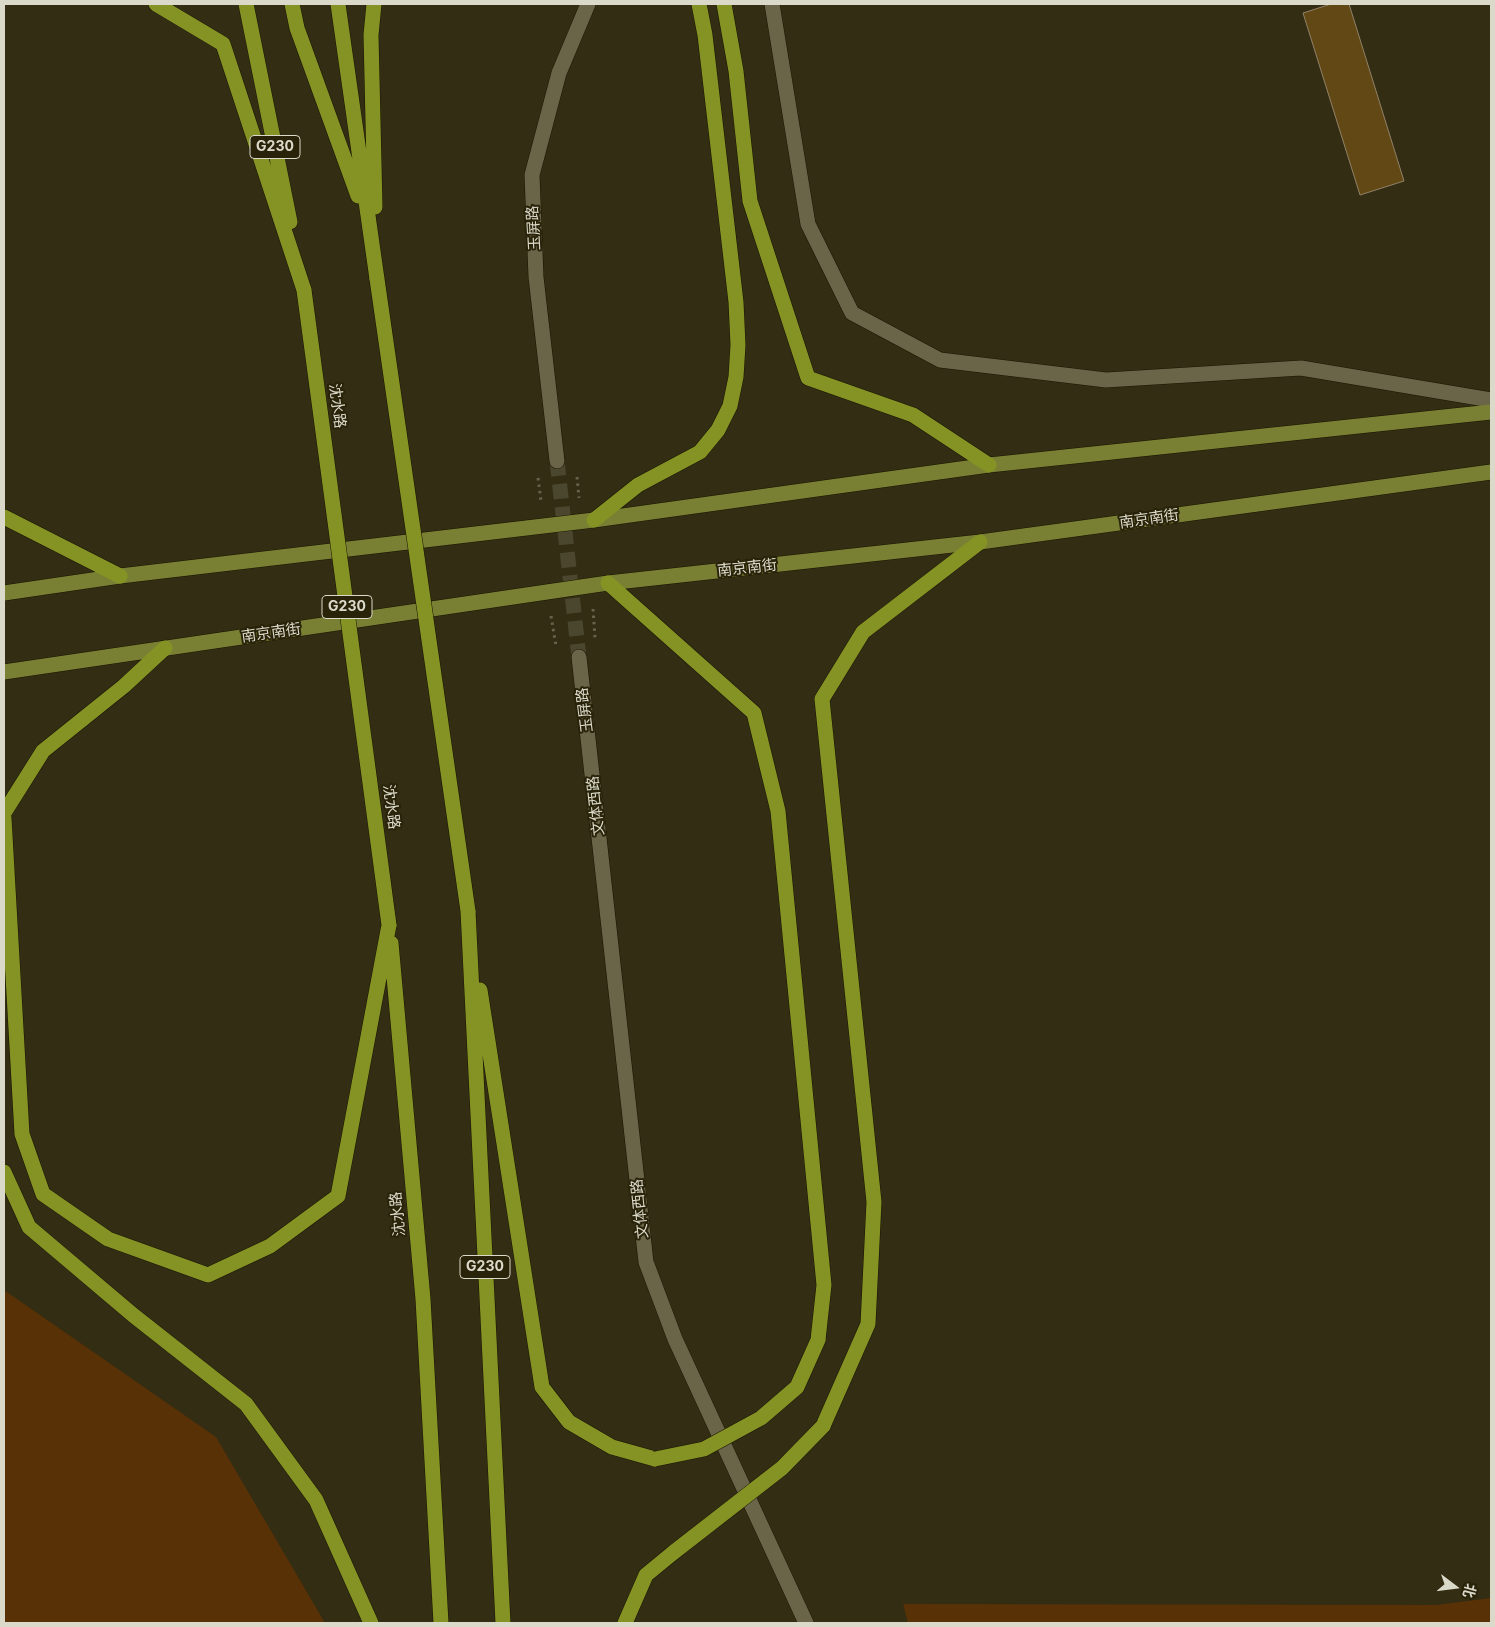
<!DOCTYPE html>
<meta charset="utf-8">
<style>
body{margin:0}
#map{position:relative;width:1495px;height:1627px;overflow:hidden;background:#322d13;font-family:Inter,"Noto Sans SC",sans-serif}
canvas{display:block}
.frame{position:absolute;inset:0;border:5px solid #dbd9c9;pointer-events:none}
.north{position:absolute;left:1430px;top:1562px;width:50px;height:50px;-webkit-text-stroke:4px #282309;paint-order:stroke;rotate:105deg;font-size:14px;font-weight:700;line-height:20px;text-align:center;color:#dbd9c9}
.north::after{content:'';display:block;margin:auto;width:18px;height:22px;background:#dbd9c9;clip-path:polygon(50% 0,100% 100%,50% 72%,0 100%)}
</style>
<div id="map">
<canvas width="1495" height="1627"></canvas>
<div class="frame"></div>
<div class="north">北</div>
</div>
<script>
const g = document.querySelector('canvas').getContext('2d');
g.lineJoin = 'round';
function fill(path, color) { g.fillStyle = color; g.fill(path, 'evenodd'); }
const shape = rows => new Path2D(rows.map(r => 'M' + r).join(''));
function stroke(path, color, width, dash) { g.strokeStyle = color; g.lineWidth = width; g.lineCap = dash ? 'butt' : 'round'; g.setLineDash(dash || []); g.stroke(path); }
function label(font, color, halo, rows, align = 'center') {
  g.font = font + ' Inter,"Noto Sans SC",sans-serif'; g.lineWidth = 4; g.setLineDash([]); g.textBaseline = 'middle'; g.strokeStyle = halo; g.fillStyle = color; for (const [text, x, y, turn = 0] of rows) {
    g.save(); g.translate(x, y); g.rotate((+turn || 0) * Math.PI / 180); g.textAlign = isNaN(turn) ? turn : align; if (halo) g.strokeText(text, 0, 0); g.fillText(text, 0, 0); g.restore();
  }
}
fill(shape([
 [4,1290,216,1437,325,1623,4,1623],
 [1491,1598,1491,1623,908,1623,903,1604,1436,1605]
]), '#583107');
const building = shape([
 [1331,4,1349,4,1404,181,1360,195,1303,13,1331,4]
]);
fill(building, '#624815');
stroke(building, '#928268', 1);
stroke(shape([
 [557,461,579,657]
]), '#4b472e', 15, [15, 8]);
const minor = shape([
 [772,4,808,224,852,313,940,360,1106,380,1301,368,1491,400],
 [557,461,536,277,532,175,559,73,588,4],
 [579,657,646,1262,675,1339,806,1623]
]);
const major = shape([
 [4,593,120,576,594,520,989,465,1491,412],
 [4,672,608,583,980,542,1491,472]
]);
const highway = shape([
 [156,4,223,44,304,290],
 [246,4,290,222],
 [292,4,297,28,358,196],
 [338,4,377,279],
 [374,4,371,35,375,207],
 [724,4,736,71,750,201,808,378,913,415,989,465],
 [4,517,120,576],
 [594,520,638,485,700,452,718,430,730,406,736,377,738,345,736,302,705,35,699,4],
 [608,583,754,713,778,811,824,1285,818,1340],
 [4,813,43,751,124,686,165,648],
 [4,818,22,1134,43,1194,108,1239,208,1275,270,1246,338,1196,389,925],
 [468,911,503,1623],
 [391,943,423,1299,441,1623],
 [480,990,542,1387,569,1422,612,1447,655,1459],
 [4,1172,29,1227,133,1315,246,1404,316,1500,371,1623],
 [823,1426,868,1324,874,1202,822,699,863,632,980,542],
 [625,1623,646,1575,674,1552]
]);
stroke(minor, '#1a1500', 16);
stroke(major, '#1a1500', 16);
stroke(highway, '#1a1500', 16);
stroke(shape([
 [577,477,579,498],
 [538,478,541,501],
 [593,609,595,638],
 [551,616,556,646]
]), '#67634c', 3, [2.5, 4]);
stroke(minor, '#6a6448', 15);
stroke(major, '#7a8033', 15);
stroke(highway, '#859325', 15);
const highwayBridge = shape([
 [377,279,468,911],
 [304,290,389,925],
 [655,1459,704,1449,761,1418,797,1387,818,1340],
 [674,1552,782,1468,823,1426]
]);
stroke(highwayBridge, '#1a1500', 16, []);
stroke(highwayBridge, '#859325', 15);
for (const [x, y, w] of [
 [275,147,50],
 [347,607,50],
 [485,1267,50]
]) { const box = new Path2D(); box.roundRect(x - w / 2, y - 11.5, w, 23, 4); g.fillStyle = '#282309'; g.fill(box); stroke(box, '#dbd9c9', 1); }
label('bold 14px', '#dbd9c9', null, [
 ["G230",275,147],
 ["G230",347,607],
 ["G230",485,1267]
]);
label('15px', '#dbd9c9', '#282309', [
 ["玉屏路",534,228,-93],
 ["沈水路",337,406,82],
 ["南京南街",1149,519,-8],
 ["南京南街",747,568,-6],
 ["南京南街",271,633,-8],
 ["玉屏路",585,710,-97],
 ["文体西路",596,806,-96],
 ["沈水路",391,807,82],
 ["文体西路",640,1209,-96],
 ["沈水路",398,1214,-95]
]);
</script>
